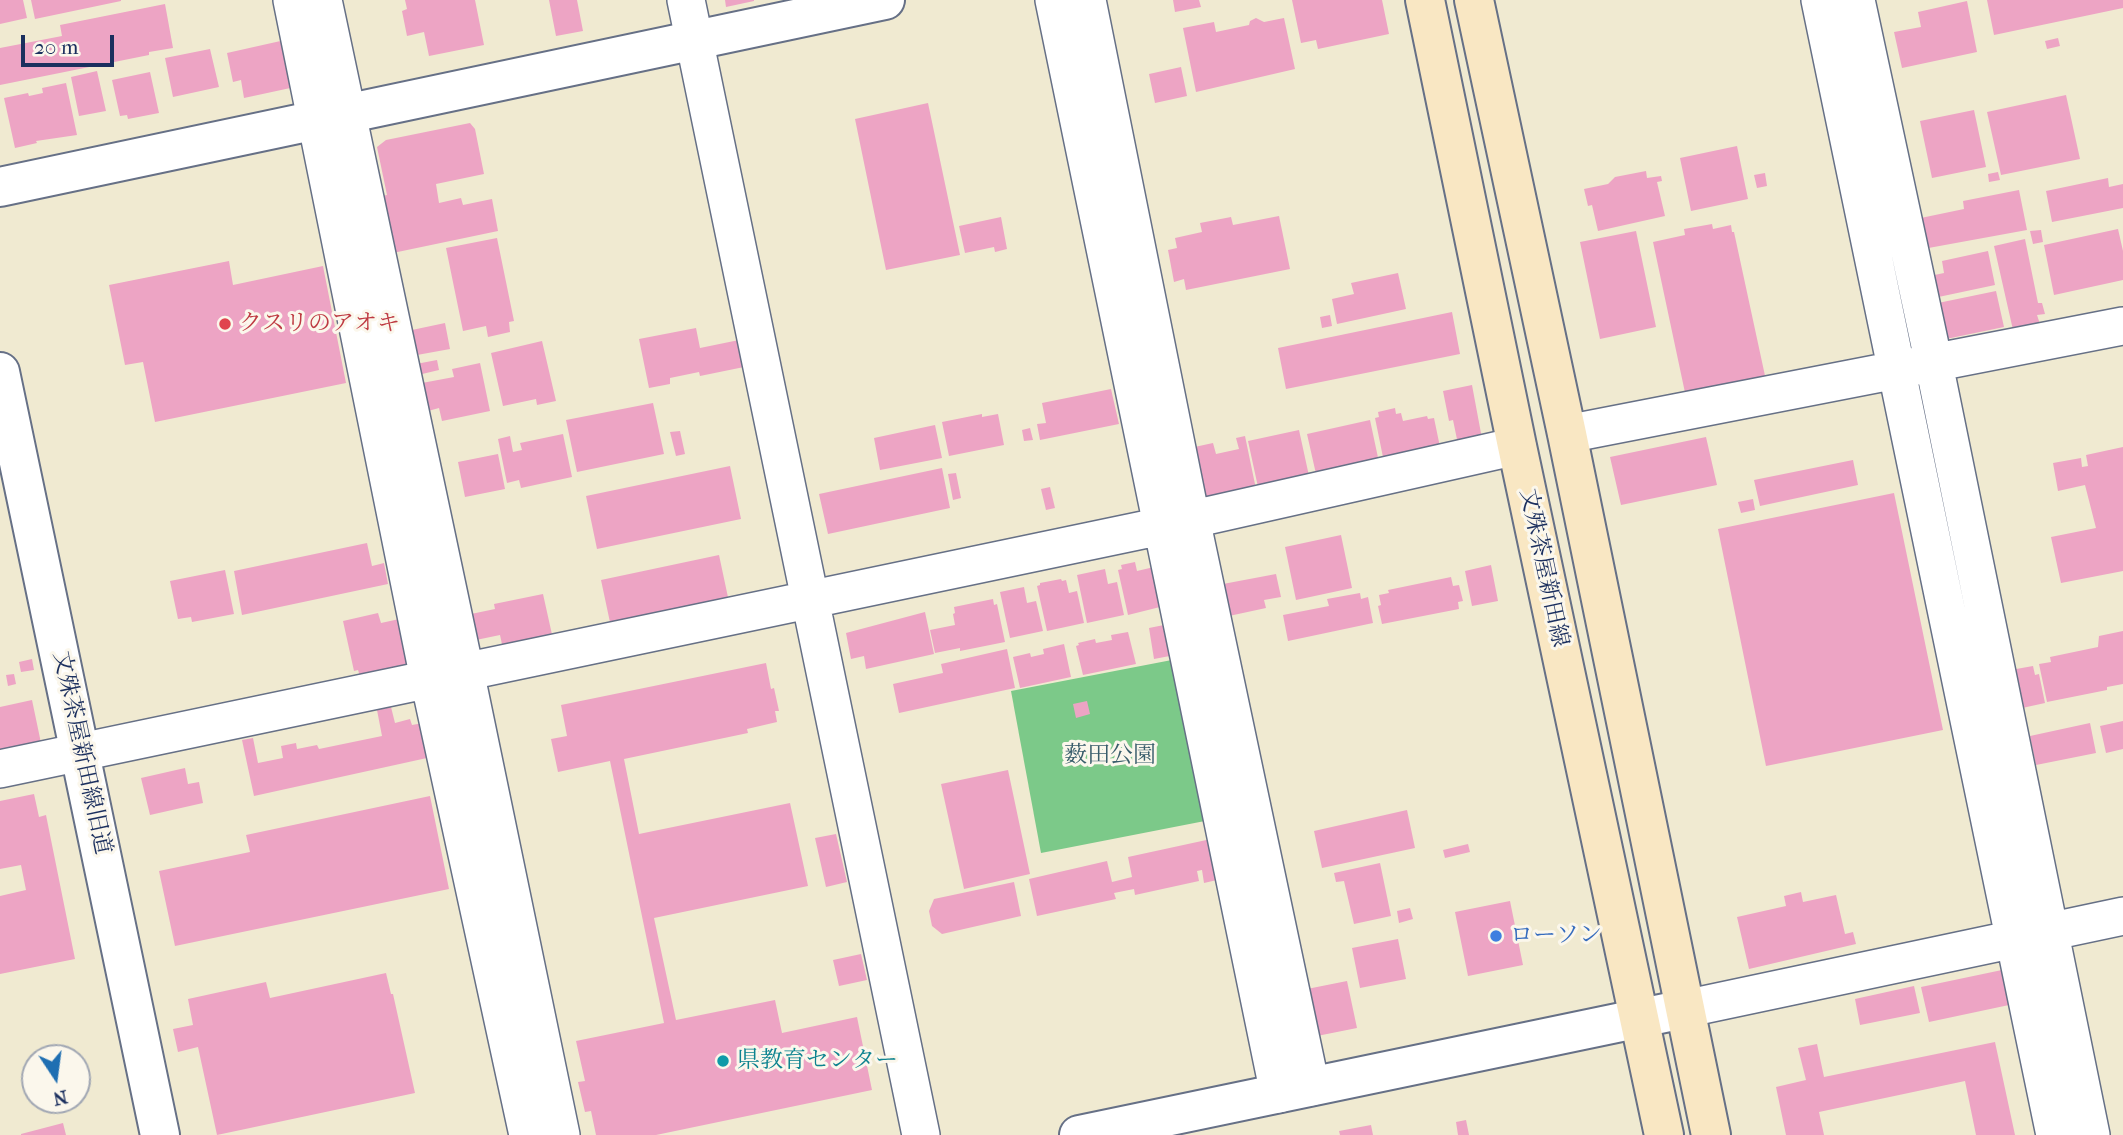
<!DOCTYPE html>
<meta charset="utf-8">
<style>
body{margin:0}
#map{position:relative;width:2123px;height:1135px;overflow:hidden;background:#f0ead1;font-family:"IM FELL French Canon",serif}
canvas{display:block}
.north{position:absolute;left:21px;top:1044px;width:70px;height:70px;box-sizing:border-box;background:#fbf7ec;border:2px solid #a1a7b3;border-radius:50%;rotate:167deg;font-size:19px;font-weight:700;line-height:28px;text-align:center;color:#1b2f5e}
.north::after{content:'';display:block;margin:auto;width:24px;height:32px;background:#1f6fb2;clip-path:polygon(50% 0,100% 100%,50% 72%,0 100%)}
.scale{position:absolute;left:21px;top:35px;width:93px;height:32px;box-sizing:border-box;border:4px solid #1b2f5e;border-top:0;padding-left:9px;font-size:21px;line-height:24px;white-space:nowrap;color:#1b2f5e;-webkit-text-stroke:5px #fbf7ec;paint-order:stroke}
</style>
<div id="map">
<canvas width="2123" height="1135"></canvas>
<div class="north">N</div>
<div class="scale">20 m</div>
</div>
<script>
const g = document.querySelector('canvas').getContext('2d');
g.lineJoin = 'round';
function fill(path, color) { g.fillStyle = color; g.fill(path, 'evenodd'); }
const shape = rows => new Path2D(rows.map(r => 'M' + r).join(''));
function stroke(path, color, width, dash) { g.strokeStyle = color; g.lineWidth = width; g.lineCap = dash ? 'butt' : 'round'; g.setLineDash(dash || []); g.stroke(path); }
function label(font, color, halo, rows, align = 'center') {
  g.font = font + ' "IM FELL French Canon","Noto Serif JP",serif'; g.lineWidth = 6; g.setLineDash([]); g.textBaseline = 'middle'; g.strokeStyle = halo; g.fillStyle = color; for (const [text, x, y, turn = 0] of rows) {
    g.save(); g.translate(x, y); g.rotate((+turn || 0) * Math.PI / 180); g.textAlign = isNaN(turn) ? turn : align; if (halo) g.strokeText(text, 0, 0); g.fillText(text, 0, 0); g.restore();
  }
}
fill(shape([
 [1177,659,1210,820,1041,853,1011,691]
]), '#7cc989');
fill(shape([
 [0,0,23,0,27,18,0,24],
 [31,0,121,0,121,1,35,19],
 [405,0,475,0,484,45,429,56,424,32,407,36,402,11,407,9],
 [549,0,577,0,583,31,556,36],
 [725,0,754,0,754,1,726,7],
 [1173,0,1199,0,1201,7,1175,12],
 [1292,0,1382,0,1389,34,1318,49,1316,40,1301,43],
 [1987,0,2123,0,2123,8,1994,35],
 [1967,1,1977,52,1902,68,1894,32,1921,27,1918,12],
 [165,4,173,48,149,52,149,55,0,85,0,48,62,36,60,25],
 [1256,18,1264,22,1284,18,1295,69,1196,92,1183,28,1214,22,1216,32,1249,25,1250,21],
 [2058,38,2060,46,2047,49,2045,41],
 [285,40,295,87,244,98,241,80,233,82,227,53],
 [210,49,219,87,173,97,165,58],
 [1181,67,1187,96,1155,103,1149,74],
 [97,71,106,111,79,116,71,77],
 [150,72,159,113,128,119,127,115,120,116,112,80],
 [66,83,77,135,36,141,37,143,15,148,4,98,28,93,29,96,43,93,42,88],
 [2066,95,2080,159,2001,175,1987,112],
 [928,103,960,255,886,270,855,119],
 [1974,110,1986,167,1932,178,1920,121],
 [470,123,475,129,484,174,436,184,439,203,461,198,463,205,492,199,498,231,388,254,376,197,387,195,377,147,386,140],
 [1737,146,1748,199,1691,211,1680,158],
 [1646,171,1647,178,1661,176,1662,181,1657,182,1665,216,1598,231,1592,205,1588,206,1584,189,1608,184,1615,177],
 [1998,172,2000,180,1989,182,1988,174],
 [1765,173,1767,186,1757,188,1754,175],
 [2108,178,2109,187,2123,184,2123,208,2052,222,2046,191],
 [2019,190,2027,230,1923,249,1916,219,1964,209,1963,201],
 [1279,216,1290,269,1186,290,1184,279,1174,282,1168,250,1177,248,1175,238,1202,232,1200,223,1231,217,1233,225],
 [1001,217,1007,249,995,252,994,247,965,253,959,226],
 [1712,224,1713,229,1731,225,1732,232,1734,232,1767,385,1687,402,1653,242,1685,235,1684,229],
 [2118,229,2123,251,2123,280,2054,295,2044,245],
 [2041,230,2043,242,2033,244,2030,231],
 [1636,231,1656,327,1600,339,1580,242],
 [497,238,514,321,509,322,510,332,488,337,486,326,463,331,446,248],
 [2025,239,2038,303,2042,303,2045,314,2037,315,2040,324,2013,330,1994,246],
 [1988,251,1995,285,1929,299,1925,277,1944,273,1942,261],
 [229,261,233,285,323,266,346,383,155,422,143,362,125,365,109,285],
 [1398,273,1406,309,1337,324,1332,299,1354,294,1351,283],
 [1996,291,2004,327,1946,339,1938,303],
 [1452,312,1460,354,1286,389,1278,348],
 [1330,315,1332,326,1322,328,1320,317],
 [445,323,450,349,417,355,412,330],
 [696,328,700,348,739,340,744,367,700,376,699,372,670,378,670,384,649,388,639,339],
 [542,341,556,401,537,405,536,399,503,406,491,353],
 [437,360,439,370,418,375,416,364],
 [480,363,490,411,442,421,439,408,428,411,422,383,454,377,452,369],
 [1472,385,1483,444,1459,449,1453,420,1449,421,1443,391],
 [1111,389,1119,424,1040,440,1037,424,1046,423,1042,403],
 [653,403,664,454,577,472,566,420],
 [1395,408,1396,414,1401,413,1403,421,1427,416,1428,419,1434,418,1440,447,1384,462,1375,418,1379,417,1378,412],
 [982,414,982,417,998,414,1004,445,949,456,942,422],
 [1370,420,1380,467,1316,474,1307,434],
 [935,425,942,458,880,470,874,438],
 [1030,428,1033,440,1024,441,1022,430],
 [1299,430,1309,476,1258,487,1248,441],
 [680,431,685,454,676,456,670,432],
 [563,434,572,477,521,488,519,480,507,483,498,439,510,436,513,452,522,450,520,443],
 [1245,436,1256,489,1202,500,1190,448,1213,443,1216,454,1239,449,1236,438],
 [1706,437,1717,485,1621,505,1610,457],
 [2123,447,2123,571,2061,583,2051,537,2096,528,2085,485,2058,491,2053,463,2081,458,2082,467,2088,466,2086,455],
 [498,454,505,489,465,497,458,462],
 [1853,460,1858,485,1760,506,1754,480],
 [730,466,741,519,597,549,586,496],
 [942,468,950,508,828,534,819,494],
 [956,473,961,498,953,500,948,474],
 [1050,487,1055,508,1046,510,1041,489],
 [1894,493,1943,730,1766,766,1718,529],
 [1753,499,1755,510,1741,513,1738,502],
 [1341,535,1352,588,1296,600,1285,547],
 [367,543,372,566,384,563,388,584,242,615,234,571],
 [719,555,729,602,611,627,601,580],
 [1135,562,1137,571,1154,567,1161,599,1158,599,1160,607,1128,615,1118,570,1122,569,1121,565],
 [1491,565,1498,601,1472,606,1465,571],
 [1105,569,1108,584,1117,582,1124,615,1087,623,1077,575],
 [225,570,234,614,192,622,191,617,178,619,170,581],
 [1276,574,1281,597,1264,600,1266,608,1229,616,1223,584],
 [1451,577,1453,586,1459,585,1463,601,1458,602,1459,609,1382,624,1378,606,1381,605,1379,595,1389,593,1388,590],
 [1061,579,1062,581,1066,580,1069,593,1077,591,1084,623,1047,631,1037,586,1040,585,1040,583],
 [1024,587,1027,603,1036,601,1043,631,1010,638,1000,592],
 [1360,593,1361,599,1368,597,1373,623,1288,641,1283,615,1329,606,1327,599],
 [543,594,553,639,503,649,500,635,476,640,471,614,495,609,494,604],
 [993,599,994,605,997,604,1005,642,960,651,960,648,935,653,930,630,955,625,953,614,955,613,954,607],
 [925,612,934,654,866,669,864,656,851,659,846,633],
 [378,613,381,623,404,618,414,664,360,676,358,670,354,671,343,621],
 [1169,624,1175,655,1154,659,1149,628],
 [2123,631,2123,684,2107,687,2107,690,2047,702,2039,664,2051,662,2050,657,2098,647,2099,636],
 [1128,632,1136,664,1083,675,1076,646,1079,645,1078,643,1095,639,1096,643,1112,640,1111,635],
 [1064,644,1071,677,1020,688,1013,657,1030,653,1031,657,1044,654,1043,649],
 [1007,649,1015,688,899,713,893,684,943,673,941,664],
 [32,659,34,670,21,672,19,662],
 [766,663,771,689,774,688,779,711,775,711,777,722,747,729,748,733,624,759,639,834,790,803,808,886,654,918,676,1020,775,1000,782,1033,857,1017,872,1090,656,1135,596,1135,591,1111,585,1112,578,1082,585,1081,576,1041,664,1023,610,761,558,772,551,739,567,736,561,705],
 [2033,666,2035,675,2039,674,2045,703,2013,710,2005,671],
 [14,674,16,684,8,686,6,675],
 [32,700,41,743,0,758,0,707],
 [1087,701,1090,714,1076,718,1073,704],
 [391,707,395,723,410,719,412,725,429,722,436,756,254,796,242,740,253,738,258,763,283,758,281,746,296,743,297,749,317,745,319,749,382,736,377,710],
 [2123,721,2123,749,2106,753,2100,726],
 [2090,723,2096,753,2036,765,2030,736],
 [185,768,188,784,199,782,203,803,150,815,141,778],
 [1008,770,1030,874,964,889,941,784],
 [34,794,39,817,46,815,75,959,0,974,0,896,26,890,21,865,0,869,0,801],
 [430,796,449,889,175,946,159,871,250,852,246,835],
 [1407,810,1415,848,1322,868,1314,831],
 [836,834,847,882,826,887,815,838],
 [1211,839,1217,880,1204,883,1202,870,1197,871,1199,881,1135,895,1134,889,1114,893,1116,899,1037,916,1029,879,1107,861,1112,882,1132,877,1128,857],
 [1468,844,1470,852,1445,858,1443,850],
 [1380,863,1391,916,1354,924,1344,881,1336,882,1334,873],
 [1014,882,1021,916,942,934,932,926,929,911,934,899],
 [1801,892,1803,902,1836,895,1845,934,1853,932,1856,944,1749,969,1737,917,1786,906,1784,896],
 [1510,901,1523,965,1468,976,1455,912],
 [1410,908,1413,919,1399,923,1397,911],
 [1398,939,1406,979,1360,988,1352,948],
 [861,954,867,980,839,986,833,960],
 [2002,970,2009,1005,1929,1022,1921,987],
 [386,973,391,994,393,994,415,1093,217,1135,198,1047,178,1052,173,1029,193,1025,188,999,266,982,270,998],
 [1347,981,1357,1028,1317,1036,1307,989],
 [1914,986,1920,1013,1860,1025,1855,999],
 [1995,1042,2015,1135,1976,1135,1965,1081,1819,1112,1824,1135,1786,1135,1776,1087,1806,1080,1798,1048,1817,1044,1824,1077],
 [1466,1120,1469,1135,1458,1135,1456,1122],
 [63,1123,66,1135,21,1135,21,1134],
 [1371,1125,1373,1135,1340,1135,1339,1131]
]), '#eda4c4');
const minor = shape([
 [292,0,429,679,528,1135],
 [323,0,465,671,561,1135],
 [686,0,921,1135],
 [1054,0,1279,1094],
 [1087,0,1191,519,1311,1087],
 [1820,0,2055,1135],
 [1856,0,1934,364,2091,1135],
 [1567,434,2123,326],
 [0,769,1162,526,1517,446],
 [1684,1009,2123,916]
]);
const tertiary = shape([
 [0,187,885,0],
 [0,372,160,1135],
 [1079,1135,1684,1009]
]);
const secondary = shape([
 [1425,0,1517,446,1664,1135],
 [1474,0,1567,434,1711,1135]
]);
stroke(minor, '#667086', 40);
stroke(tertiary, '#667086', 42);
stroke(secondary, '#667086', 42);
stroke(minor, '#fff', 37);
stroke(tertiary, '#fff', 38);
stroke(secondary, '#f9e7c3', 38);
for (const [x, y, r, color] of [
 [225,324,7,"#e0444e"],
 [1496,936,7,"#3f7fe0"],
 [723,1061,7,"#0f9aa8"]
]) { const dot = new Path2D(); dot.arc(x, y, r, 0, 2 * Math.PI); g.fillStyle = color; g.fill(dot); stroke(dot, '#fbf7ec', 2.5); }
label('23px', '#be3a42', '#fbf7ec', [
 ["クスリのアオキ",239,324]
], 'left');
label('23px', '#1b2f5e', '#fbf7ec', [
 ["文殊茶屋新田線",1543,568,78],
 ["文殊茶屋新田線旧道",81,753,78]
]);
label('23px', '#385d6b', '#fbf7ec', [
 ["薮田公園",1110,756]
]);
label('23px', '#366cbe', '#fbf7ec', [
 ["ローソン",1510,936]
], 'left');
label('23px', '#0d838f', '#fbf7ec', [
 ["県教育センター",737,1061]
], 'left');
</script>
